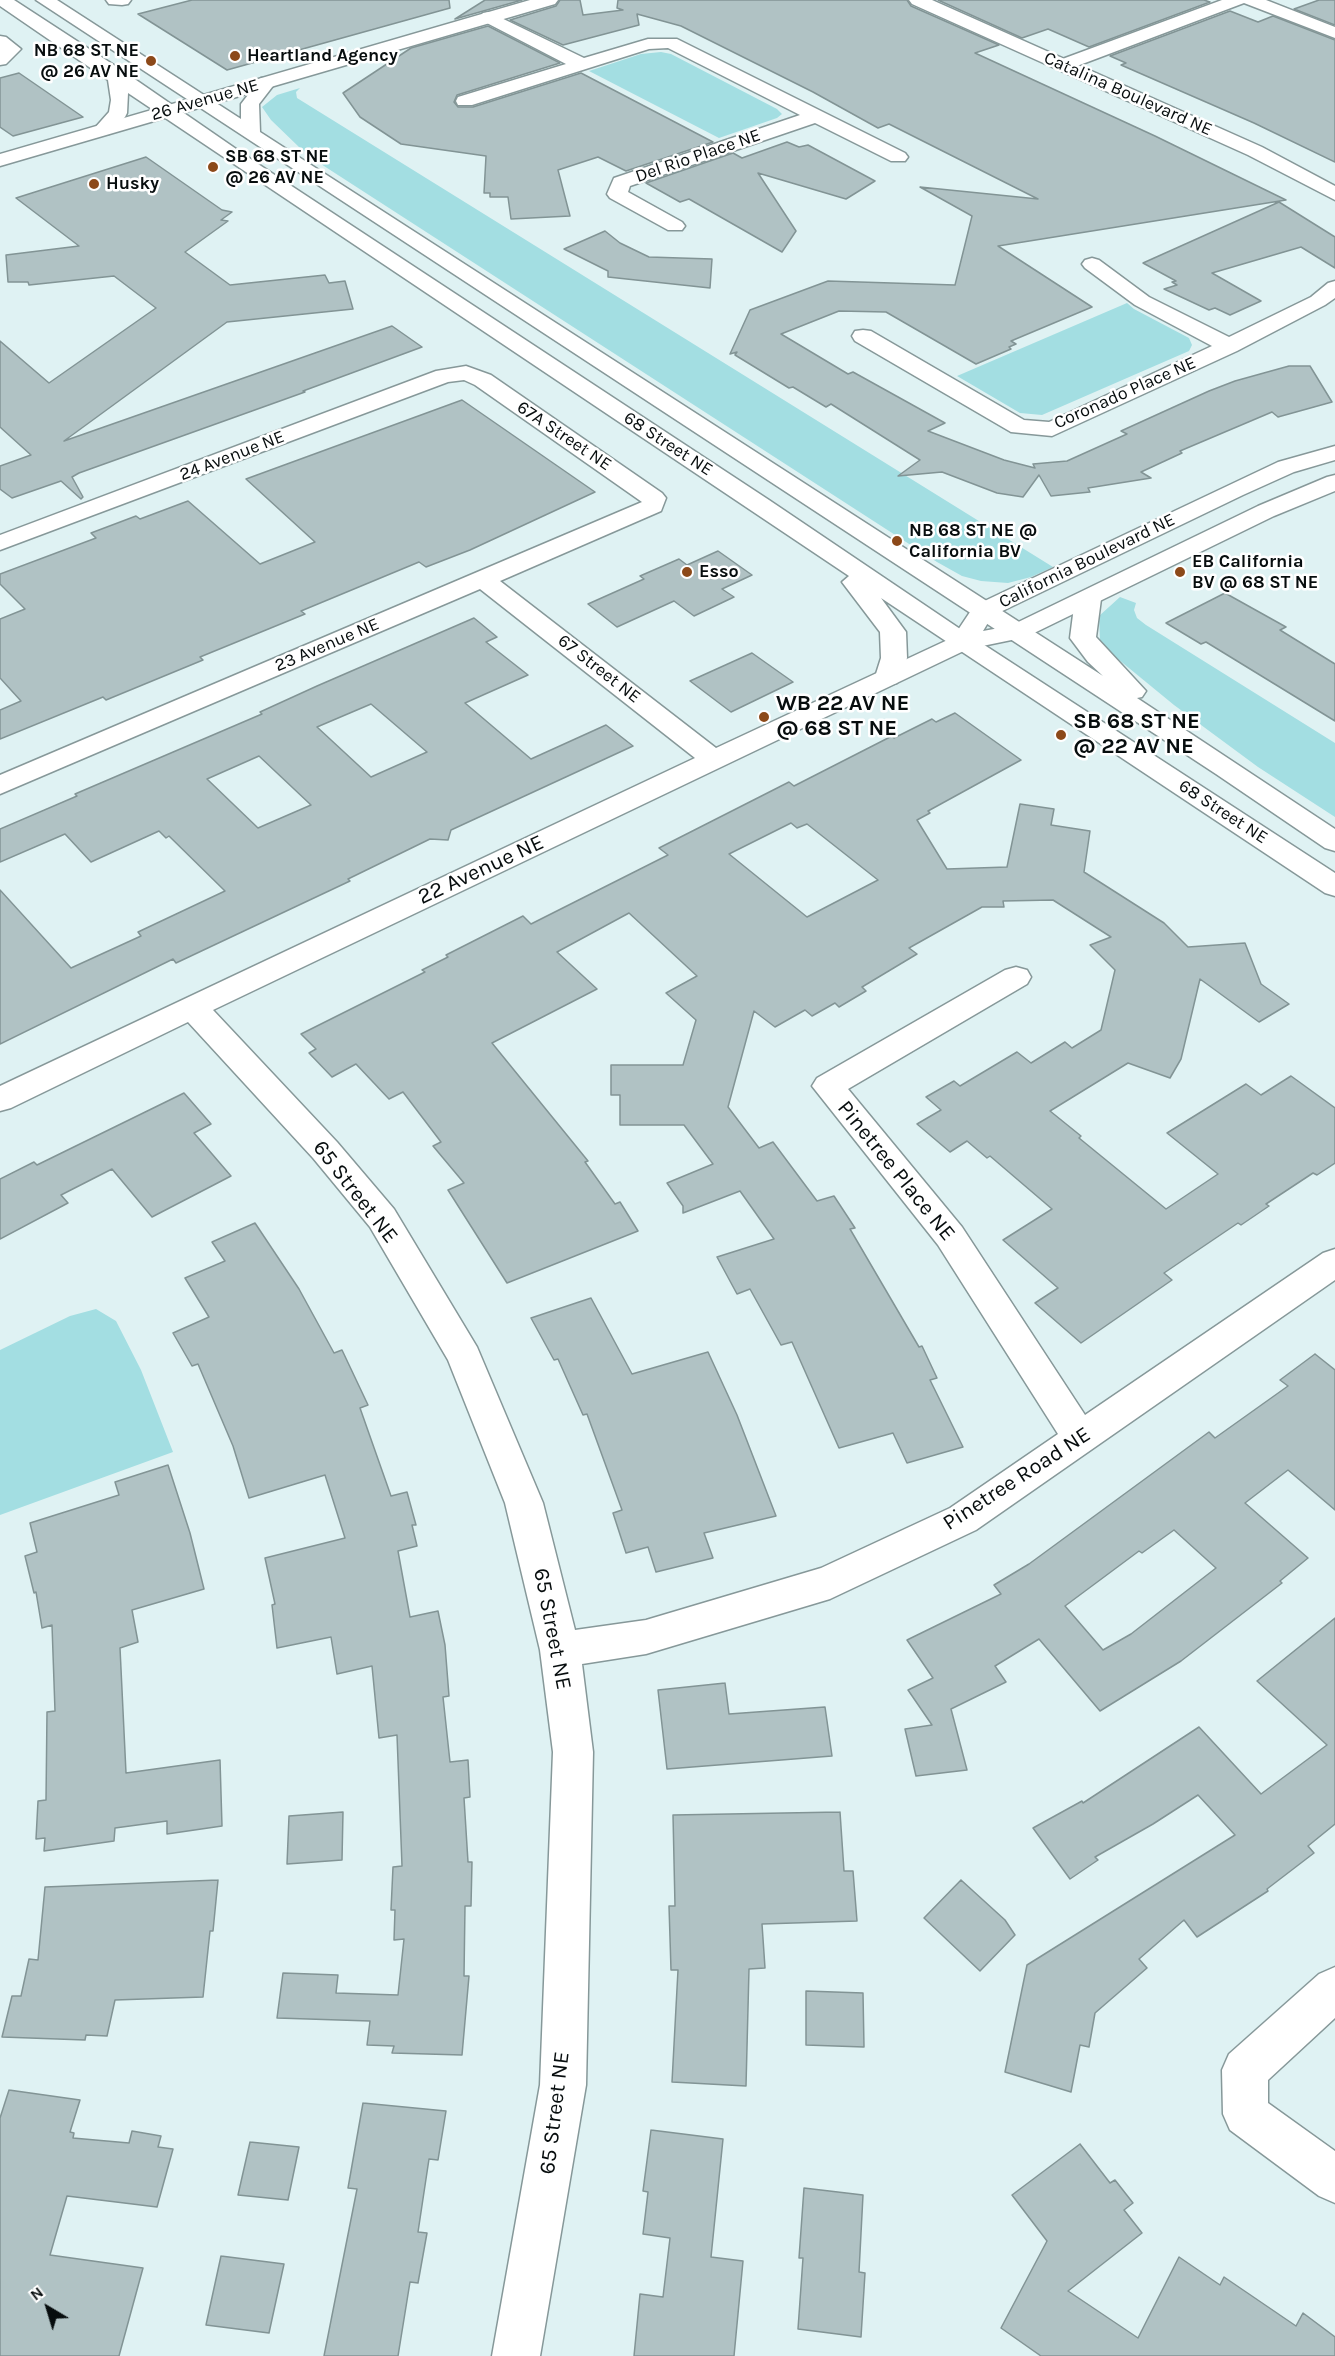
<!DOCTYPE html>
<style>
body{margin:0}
#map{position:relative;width:1335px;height:2356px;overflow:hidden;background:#dff2f3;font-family:Karla,sans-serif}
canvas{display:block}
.north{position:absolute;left:18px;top:2278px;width:60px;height:60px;-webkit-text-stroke:4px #fff;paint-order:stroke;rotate:322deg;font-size:16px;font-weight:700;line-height:24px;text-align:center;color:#070d0e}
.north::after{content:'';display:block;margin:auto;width:21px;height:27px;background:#070d0e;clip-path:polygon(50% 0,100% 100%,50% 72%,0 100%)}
</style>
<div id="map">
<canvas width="1335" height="2356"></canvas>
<div class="north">N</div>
</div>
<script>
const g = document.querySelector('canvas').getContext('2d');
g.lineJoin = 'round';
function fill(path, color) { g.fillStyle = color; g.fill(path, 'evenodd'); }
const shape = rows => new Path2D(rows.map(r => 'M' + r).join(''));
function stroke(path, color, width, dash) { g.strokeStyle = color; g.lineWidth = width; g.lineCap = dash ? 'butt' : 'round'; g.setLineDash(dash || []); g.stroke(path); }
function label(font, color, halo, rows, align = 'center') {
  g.font = font + ' Karla,sans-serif'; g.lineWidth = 5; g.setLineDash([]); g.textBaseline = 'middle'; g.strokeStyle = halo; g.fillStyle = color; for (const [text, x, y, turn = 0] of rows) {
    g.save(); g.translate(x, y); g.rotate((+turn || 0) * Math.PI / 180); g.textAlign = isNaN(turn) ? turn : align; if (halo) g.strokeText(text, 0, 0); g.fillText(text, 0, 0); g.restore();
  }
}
fill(shape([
 [661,52,671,54,777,109,782,114,777,118,719,138,589,71,641,54],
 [300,88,296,92,297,98,1053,567,1031,577,1008,583,981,581,962,576,937,562,324,166,299,147,271,120,262,107,277,95],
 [1127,303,1134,309,1189,338,1192,345,1189,351,1042,415,1020,413,957,376],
 [1120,597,1136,603,1134,610,1137,618,1146,625,1335,743,1335,817,1258,767,1174,705,1113,655,1100,640,1099,616],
 [96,1309,116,1321,141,1370,173,1452,0,1515,0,1350,70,1316]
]), '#a3dee2');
const building = shape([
 [192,0,449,0,450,8,227,70,138,14,192,0],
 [485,0,522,0,455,19,485,0],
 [560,0,580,0,583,15,623,10,617,8,618,0,907,0,911,6,999,45,975,53,1155,136,1286,200,998,246,1092,307,1011,341,1016,344,1009,347,1011,349,976,364,886,312,839,311,781,334,848,374,853,372,945,423,928,431,1004,460,1035,468,1033,464,1067,461,1127,434,1121,431,1209,391,1235,381,1289,366,1310,366,1332,402,1278,417,1272,412,1180,451,1182,453,1141,472,1151,478,1088,488,1090,492,1051,496,1039,475,1023,497,997,493,942,472,898,476,920,460,831,404,826,407,793,387,789,388,735,355,737,352,730,354,750,310,828,281,955,285,972,216,920,187,1038,199,889,124,878,128,813,92,681,26,637,14,639,25,563,45,510,20,556,6,560,0],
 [938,0,1204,0,1210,2,1089,47,1048,29,1022,38,938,0],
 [1319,0,1335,0,1335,25,1294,9,1319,0],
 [1230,11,1258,22,1273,16,1335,40,1335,162,1254,123,1121,65,1126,63,1110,56,1230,11],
 [488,26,560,63,457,95,454,102,458,107,473,107,581,73,713,142,626,171,598,157,558,170,570,216,511,219,508,197,490,197,490,193,484,193,486,156,401,144,360,117,343,93,411,48,488,26],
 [19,73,83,117,13,136,0,127,0,78,19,73],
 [787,142,799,147,808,145,875,181,846,199,758,173,796,231,782,252,689,199,680,202,646,183,733,153,742,158,787,142],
 [146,157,222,210,232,212,221,220,228,221,185,252,230,285,325,275,329,283,345,281,353,309,227,322,64,441,392,326,422,347,303,391,305,392,79,473,72,477,83,497,81,499,61,481,12,498,0,489,0,466,31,455,0,427,0,341,49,383,156,308,114,276,29,285,28,282,8,282,6,255,79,246,16,198,146,157],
 [1279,202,1335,237,1335,268,1301,247,1212,273,1261,301,1230,315,1215,308,1209,310,1164,289,1177,285,1172,282,1176,281,1143,263,1279,202],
 [605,231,620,243,649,257,712,259,710,288,608,277,608,271,564,249,605,231],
 [462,400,595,492,470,550,426,567,419,562,301,611,305,614,200,657,203,660,106,700,103,697,0,739,0,710,21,701,0,678,0,619,25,609,0,584,0,574,96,538,91,533,136,516,140,519,188,501,260,564,315,542,246,479,462,400],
 [718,551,752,575,722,589,734,597,694,616,674,601,617,627,588,604,644,579,640,576,679,559,687,565,718,551],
 [1225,593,1286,627,1280,630,1335,664,1335,721,1206,642,1201,644,1166,623,1225,593],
 [474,618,497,637,486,642,528,675,465,703,531,759,606,725,633,746,451,830,448,840,430,839,348,879,350,881,176,963,173,959,0,1044,0,890,71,968,141,936,138,932,225,891,169,836,166,838,159,831,91,862,65,834,0,862,0,829,77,796,75,794,262,714,260,712,317,686,474,618],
 [371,704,427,752,371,777,317,727,371,704],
 [259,756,311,805,258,828,207,779,259,756],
 [752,653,793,682,731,712,690,681,752,653],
 [955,713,1021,760,928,811,930,813,917,820,947,869,1007,867,1020,804,1054,809,1051,825,1090,831,1084,872,1164,923,1188,947,1245,943,1261,984,1289,1004,1259,1022,1200,979,1181,1059,1170,1078,1128,1063,1050,1111,1081,1136,1079,1138,1166,1209,1218,1174,1167,1133,1246,1084,1261,1095,1291,1076,1335,1108,1335,1163,1317,1175,1313,1173,1266,1204,1269,1206,1241,1225,1238,1223,1164,1273,1172,1280,1081,1343,1035,1303,1058,1288,1003,1240,1052,1209,990,1156,987,1158,967,1141,950,1152,917,1124,941,1110,926,1097,954,1081,960,1086,1017,1052,1031,1063,1065,1042,1072,1048,1101,1030,1115,970,1090,945,1111,937,1053,900,1003,901,1004,907,982,907,909,948,917,954,862,987,866,991,839,1007,835,1003,812,1016,805,1010,775,1027,754,1011,728,1107,759,1148,773,1142,817,1201,834,1196,855,1228,850,1229,919,1347,922,1346,937,1378,930,1380,963,1447,907,1463,893,1433,839,1448,792,1342,781,1345,750,1289,737,1294,717,1257,774,1239,740,1191,683,1213,683,1206,667,1183,713,1164,684,1125,620,1125,620,1095,611,1095,611,1065,683,1065,696,1020,666,993,697,976,629,913,557,952,597,989,492,1043,588,1161,585,1162,615,1204,620,1202,638,1231,507,1283,448,1190,464,1183,433,1146,441,1142,403,1092,389,1099,356,1064,332,1077,309,1053,316,1049,301,1034,425,972,422,970,448,957,446,955,523,916,531,924,668,855,659,848,789,782,794,786,892,736,894,738,932,719,936,722,955,713],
 [791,823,797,828,807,824,878,880,807,917,729,854,791,823],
 [184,1093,211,1124,194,1133,231,1176,152,1217,112,1169,61,1195,68,1203,0,1239,0,1179,34,1162,37,1165,184,1093],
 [255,1223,299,1289,334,1353,342,1350,368,1405,360,1408,391,1496,407,1492,416,1525,412,1525,417,1546,398,1551,410,1617,438,1611,445,1645,449,1696,443,1697,450,1762,468,1760,470,1797,464,1798,468,1862,472,1862,471,1906,465,1906,464,1976,469,1976,462,2055,392,2053,394,2046,367,2045,370,2021,277,2018,283,1973,338,1975,336,1993,398,1995,404,1939,394,1940,395,1910,391,1910,393,1867,402,1866,397,1735,379,1738,372,1666,337,1674,331,1637,277,1648,272,1605,275,1604,265,1558,345,1538,325,1475,249,1498,233,1446,198,1364,192,1366,173,1333,209,1317,185,1278,225,1261,212,1242,255,1223],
 [591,1298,632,1374,708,1352,737,1415,776,1516,704,1533,713,1558,656,1572,648,1547,626,1553,613,1513,622,1510,587,1414,583,1415,558,1359,554,1360,531,1318,591,1298],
 [1315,1354,1335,1370,1335,1510,1288,1470,1245,1503,1308,1558,1280,1581,1282,1583,1181,1661,1100,1711,1039,1639,995,1666,1006,1682,951,1709,967,1770,916,1776,905,1729,932,1725,908,1690,933,1678,907,1640,1001,1594,994,1585,1029,1564,1209,1432,1215,1438,1288,1386,1280,1380,1315,1354],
 [1174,1530,1216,1568,1131,1634,1103,1650,1065,1606,1139,1551,1142,1553,1174,1530],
 [168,1465,190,1533,204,1589,132,1610,138,1642,120,1648,126,1773,220,1760,222,1826,167,1834,167,1821,115,1828,114,1841,44,1851,45,1838,36,1839,38,1801,46,1800,47,1712,55,1711,52,1625,42,1628,36,1592,34,1593,25,1556,37,1552,30,1523,119,1495,115,1482,168,1465],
 [1335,1618,1335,1824,1308,1846,1314,1853,1267,1889,1268,1891,1197,1937,1184,1920,1139,1959,1147,1968,1095,2013,1089,2047,1080,2045,1071,2092,1005,2072,1027,1965,1235,1835,1198,1795,1153,1824,1095,1857,1098,1860,1070,1879,1033,1828,1082,1801,1083,1803,1199,1727,1261,1794,1327,1745,1257,1681,1335,1618],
 [725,1683,729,1714,825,1707,832,1756,667,1769,658,1690,725,1683],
 [343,1812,342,1860,287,1864,289,1816,343,1812],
 [840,1812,844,1871,853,1871,857,1921,762,1924,765,1968,749,1969,746,2086,672,2082,678,1970,671,1970,669,1906,675,1906,673,1815,840,1812],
 [218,1880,213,1931,210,1931,203,1997,115,2000,107,2036,86,2035,85,2040,2,2037,12,1996,21,1996,29,1959,38,1960,45,1887,218,1880],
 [961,1880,1005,1920,1015,1935,980,1971,924,1918,961,1880],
 [806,1991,863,1993,864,2047,806,2045,806,1991],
 [9,2090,80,2100,70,2132,74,2133,73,2138,129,2143,132,2131,161,2136,158,2147,173,2149,157,2207,67,2196,50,2255,143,2268,119,2356,0,2356,0,2118,9,2090],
 [363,2103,446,2111,438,2160,429,2159,418,2232,427,2233,418,2283,410,2282,398,2356,324,2356,357,2189,348,2188,363,2103],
 [651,2130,723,2139,711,2257,743,2261,734,2356,634,2356,640,2294,663,2297,670,2238,643,2234,648,2192,643,2191,651,2130],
 [250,2142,299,2147,288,2200,238,2195,250,2142],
 [1080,2144,1110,2183,1115,2180,1133,2203,1124,2210,1142,2233,1068,2291,1138,2338,1179,2257,1220,2285,1224,2277,1296,2326,1303,2313,1335,2337,1335,2356,1041,2356,1001,2328,1047,2241,1012,2195,1080,2144],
 [804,2188,863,2195,859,2272,865,2273,861,2337,798,2329,803,2258,799,2258,804,2188],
 [221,2256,284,2264,269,2333,206,2325,221,2256]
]);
fill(building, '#b0c2c4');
stroke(building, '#829495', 1.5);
const minor = shape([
 [106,0,131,0,128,4,122,5,109,4,106,0],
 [1222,0,1266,0,1335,27,1335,38,1244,3,1069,69,1057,69,1054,65,1057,61,1222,0],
 [489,12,584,58,648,39,677,39,905,153,908,157,905,161,891,161,815,123,630,186,628,192,682,222,685,226,682,230,668,230,610,198,607,194,614,178,800,115,668,48,649,49,472,105,458,105,456,101,458,97,566,64,483,21,480,17,483,13,489,12],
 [0,36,6,37,21,49,6,64,0,65,0,36],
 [1092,258,1099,260,1149,297,1229,337,1311,297,1328,283,1335,281,1335,298,1325,305,1237,351,1052,436,1011,432,855,341,852,336,855,331,863,330,871,331,1024,420,1049,422,1212,346,1135,305,1085,268,1082,264,1085,260,1092,258],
 [466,366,491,375,662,493,666,498,661,511,500,581,716,748,954,637,963,634,972,637,976,642,972,647,213,1010,337,1142,394,1209,477,1347,543,1503,575,1630,646,1620,821,1568,950,1508,1058,1434,938,1245,812,1086,817,1078,1005,970,1016,967,1027,970,1031,977,1027,984,848,1089,962,1227,1085,1415,1323,1253,1335,1249,1335,1280,976,1530,830,1599,646,1654,582,1664,593,1752,586,2085,540,2356,492,2356,540,2085,553,1752,540,1650,505,1503,448,1360,370,1227,313,1158,188,1022,11,1108,0,1111,0,1086,695,758,480,589,0,794,0,775,642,502,475,385,464,380,448,382,0,550,0,535,436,371,466,366],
 [1335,1967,1335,2018,1268,2080,1268,2103,1335,2151,1335,2203,1319,2196,1230,2130,1223,2114,1222,2070,1229,2054,1319,1974,1335,1967]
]);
const tertiary = shape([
 [530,0,558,0,555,4,0,166,0,154,530,0],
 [909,0,932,0,1262,147,1335,186,1335,200,1248,155,912,4,909,0],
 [1335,446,1335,460,1294,472,1243,495,992,616,983,631,1010,626,1258,506,1327,477,1335,475,1335,491,1274,516,1026,637,963,650,954,647,950,642,974,606,1278,462,1335,446]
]);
const secondary = shape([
 [0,0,14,0,123,71,255,162,769,500,972,637,1335,873,1335,896,1325,893,881,598,906,632,907,658,897,683,888,685,879,683,875,677,881,658,880,632,842,582,849,576,128,93,127,113,125,117,109,134,95,134,93,130,109,112,111,100,108,80,0,6,0,0],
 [36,0,57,0,241,119,241,104,261,78,273,78,276,82,259,104,260,132,1103,676,1088,662,1070,638,1075,599,1079,594,1088,591,1097,594,1101,599,1096,637,1146,691,1142,697,1137,698,1335,829,1335,851,1325,848,1216,774,36,0]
]);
stroke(minor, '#869899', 3);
stroke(tertiary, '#869899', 3);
stroke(secondary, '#869899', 3);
fill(minor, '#fff');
fill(tertiary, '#fff');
fill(secondary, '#fff');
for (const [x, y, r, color] of [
 [235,56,6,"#8c4919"],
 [151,61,6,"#8c4919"],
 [213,167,6,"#8c4919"],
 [94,184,6,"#8c4919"],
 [897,541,6,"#8c4919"],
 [687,572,6,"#8c4919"],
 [1180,572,6,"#8c4919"],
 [764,717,6,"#8c4919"],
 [1061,735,6,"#8c4919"]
]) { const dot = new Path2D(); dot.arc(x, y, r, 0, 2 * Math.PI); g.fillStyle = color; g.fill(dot); stroke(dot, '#fff', 2); }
label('bold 18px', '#070d0e', '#fff', [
 ["NB 68 ST NE",139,51,"right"],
 ["@ 26 AV NE",139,72,"right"],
 ["Heartland Agency",247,56],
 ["SB 68 ST NE",225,157],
 ["@ 26 AV NE",225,178],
 ["Husky",106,184],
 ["NB 68 ST NE @",909,531],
 ["California BV",909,552],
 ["EB California",1192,562],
 ["BV @ 68 ST NE",1192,583],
 ["Esso",699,572]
], 'left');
label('18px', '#070d0e', '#fff', [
 ["Catalina Boulevard NE",1128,94,24],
 ["26 Avenue NE",205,100,-16],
 ["Del Rio Place NE",698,156,-19],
 ["Coronado Place NE",1125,393,-24],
 ["67A Street NE",564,436,34],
 ["68 Street NE",668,444,33],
 ["24 Avenue NE",232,456,-21],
 ["California Boulevard NE",1087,561,-26],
 ["23 Avenue NE",327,645,-23],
 ["67 Street NE",599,669,38],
 ["68 Street NE",1223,812,33]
]);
label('bold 22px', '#070d0e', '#fff', [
 ["WB 22 AV NE",776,704],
 ["@ 68 ST NE",776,729],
 ["SB 68 ST NE",1073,722],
 ["@ 22 AV NE",1073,747]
], 'left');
label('22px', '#070d0e', '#fff', [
 ["22 Avenue NE",481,870,-25],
 ["Pinetree Place NE",896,1171,51],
 ["65 Street NE",355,1192,52],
 ["Pinetree Road NE",1017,1479,-33],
 ["65 Street NE",552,1629,79],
 ["65 Street NE",555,2113,-83]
]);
</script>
